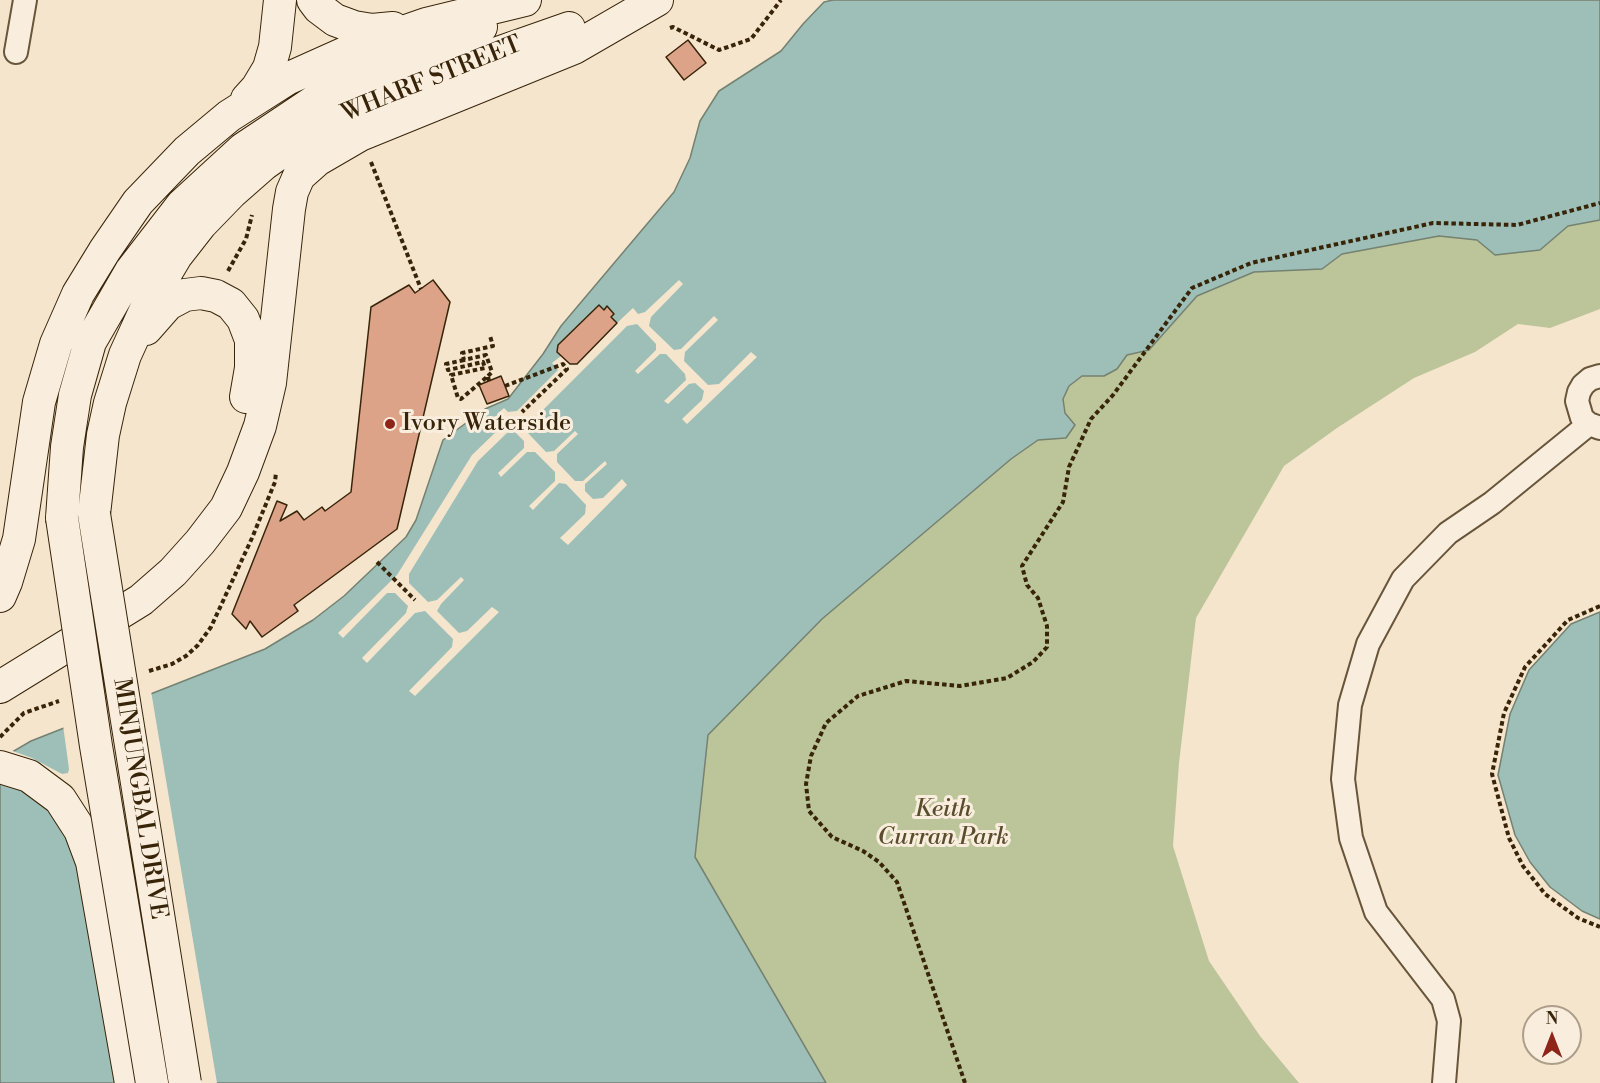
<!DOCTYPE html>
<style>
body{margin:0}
#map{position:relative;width:1600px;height:1083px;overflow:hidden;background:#f6e5cd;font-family:"Libre Bodoni",serif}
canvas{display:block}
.north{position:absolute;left:1522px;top:1005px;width:60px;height:60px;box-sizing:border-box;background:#f9eede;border:2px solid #ac9e89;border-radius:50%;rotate:0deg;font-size:16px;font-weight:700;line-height:24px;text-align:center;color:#382509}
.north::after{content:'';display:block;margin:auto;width:21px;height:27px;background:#8f2418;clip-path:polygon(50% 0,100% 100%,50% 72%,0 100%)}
</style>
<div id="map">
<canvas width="1600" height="1083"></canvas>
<div class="north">N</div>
</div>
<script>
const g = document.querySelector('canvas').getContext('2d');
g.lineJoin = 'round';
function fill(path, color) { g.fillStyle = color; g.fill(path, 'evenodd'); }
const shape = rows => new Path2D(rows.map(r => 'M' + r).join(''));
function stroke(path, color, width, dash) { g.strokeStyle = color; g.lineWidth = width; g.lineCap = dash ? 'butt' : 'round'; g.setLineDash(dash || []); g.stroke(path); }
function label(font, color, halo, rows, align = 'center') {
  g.font = font + ' "Libre Bodoni",serif'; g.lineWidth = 6; g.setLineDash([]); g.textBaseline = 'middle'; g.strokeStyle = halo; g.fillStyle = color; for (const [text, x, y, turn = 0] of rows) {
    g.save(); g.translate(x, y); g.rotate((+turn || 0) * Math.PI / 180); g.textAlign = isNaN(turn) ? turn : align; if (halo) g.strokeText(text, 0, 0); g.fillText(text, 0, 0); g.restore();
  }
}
fill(shape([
 [1600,220,1600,309,1550,328,1518,324,1475,352,1414,378,1337,428,1284,466,1196,618,1179,763,1173,846,1209,961,1260,1036,1299,1083,826,1083,695,857,708,735,822,619,1011,459,1038,440,1066,438,1063,399,1069,386,1082,376,1104,376,1117,369,1127,355,1149,350,1197,296,1254,272,1322,269,1342,254,1439,236,1477,240,1495,255,1540,250,1568,226]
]), '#bbc599');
const water = shape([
 [833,0,1600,0,1600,220,1568,226,1540,250,1495,255,1477,240,1439,236,1342,254,1322,269,1254,272,1197,296,1149,350,1127,355,1117,369,1104,376,1082,376,1069,386,1063,399,1065,413,1075,425,1066,438,1038,440,1011,459,822,619,708,735,695,857,826,1083,0,1083,0,759,31,741,265,649,313,620,344,596,406,537,416,520,443,440,485,409,508,399,543,354,561,326,674,192,690,158,700,121,719,91,781,51,803,24,824,2,833,0],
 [1600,612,1600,919,1582,911,1550,887,1530,862,1515,835,1498,775,1510,714,1529,670,1571,624,1600,612]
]);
fill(water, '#9dbfb7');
stroke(water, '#758171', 1.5);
fill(shape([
 [679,280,683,284,651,317,649,326,674,350,681,349,714,316,718,320,685,352,684,361,708,385,719,384,751,352,757,357,687,424,682,419,702,400,704,391,695,383,689,384,668,404,664,401,686,380,685,374,666,354,660,354,638,374,635,371,656,350,656,344,637,324,627,326,529,424,528,433,546,452,554,451,575,431,578,434,557,454,557,462,575,481,583,481,605,461,607,464,585,484,585,491,593,499,603,498,622,479,627,485,568,545,560,538,585,514,586,505,566,484,559,483,533,510,529,506,555,481,555,472,535,452,527,452,501,477,498,473,524,448,524,441,515,432,507,433,478,461,409,574,409,583,428,602,437,600,461,577,464,580,441,604,437,611,459,633,467,631,492,607,499,612,415,696,409,691,452,647,453,639,425,611,415,613,367,663,362,658,406,613,408,606,395,593,387,593,343,638,338,633,397,575,472,455,500,428,502,419,497,414,504,408,508,412,517,411,558,370,552,363,561,356,557,352,558,345,599,305,604,310,607,306,614,314,611,318,617,323,633,308,638,314,645,312],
 [151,691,217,1083,118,1083,82,866,51,811,0,755,10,750,32,758,62,774,68,773,69,769,63,725]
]), '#f6e5cd');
const building = shape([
 [688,40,706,63,684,80,666,57,688,40],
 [433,280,450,302,397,529,294,605,298,611,262,637,250,621,246,629,232,614,277,501,287,505,280,521,297,511,304,520,322,507,325,511,351,492,371,307,409,285,415,293,433,280],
 [599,305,604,310,607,306,614,314,611,317,617,323,577,364,570,364,557,352,558,345,599,305],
 [501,376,509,396,487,404,479,385,501,376]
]);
fill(building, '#dca388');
stroke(building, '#382509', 1.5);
const street = shape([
 [16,52,25,0],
 [1600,376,1590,379,1583,385,1579,392,1577,401,1582,418,1589,424,1600,428],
 [1444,1083,1449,1021,1443,999,1376,912,1351,838,1343,779,1350,705,1368,644,1403,579,1448,533,1492,503,1589,424]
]);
const secondary = shape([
 [313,0,319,8,335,20,354,27,372,30,393,28],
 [247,99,257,88,269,68,275,47,280,0],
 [146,329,168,304,185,295,201,293,216,296,231,304,243,319,251,340,251,368,246,397],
 [94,514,103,435,110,403,125,355,151,298,176,256,201,224,231,193,264,164,298,140,336,118,383,95,435,75,569,28],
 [62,518,67,447,75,395,90,342,131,271,182,205,243,149,315,101,395,63,481,27],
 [0,596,6,582,19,539,39,402,56,344,78,294,105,250,138,202,187,151,229,116,287,79,354,49,426,24,525,0],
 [0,687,141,600,173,572,200,542,226,508,243,472,260,426,270,383,289,209,292,192,299,176,317,160,360,135,574,48,657,0],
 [0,767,29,776,60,799,80,830,92,862,131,1083]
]);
stroke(street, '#68553a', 26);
stroke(secondary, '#382509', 34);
stroke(shape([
 [670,28,673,27,719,50,751,39,781,0],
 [371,162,421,289],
 [228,271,246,239,252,215],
 [464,360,446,364,448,370,483,362,485,368,451,375,458,398,461,399,488,376,489,381],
 [488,376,492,372,486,355,464,360,462,353,493,346,490,336],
 [505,386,563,364,567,369,522,412],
 [377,562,415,600],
 [1600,606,1568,620,1525,667,1504,713,1492,774,1509,838,1523,866,1545,894,1578,918,1600,927],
 [149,671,172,664,186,656,198,645,211,627,252,538,275,482,276,472],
 [0,737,24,713,59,701],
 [965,1083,897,882,879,862,863,851,832,837,809,811,806,784,811,756,826,723,858,696,906,681,960,686,1007,678,1033,662,1047,647,1047,626,1038,598,1027,585,1022,566,1063,502,1069,467,1091,419,1113,395,1192,288,1251,263,1433,223,1517,225,1600,203]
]), '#382509', 4, [4.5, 3]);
stroke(street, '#f9eede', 22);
stroke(secondary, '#f9eede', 32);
const secondaryBridge = shape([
 [94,514,185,1083],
 [62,518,96,746,152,1083]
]);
stroke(secondaryBridge, '#382509', 34, []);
stroke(secondaryBridge, '#f9eede', 32);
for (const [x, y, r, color] of [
 [390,424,6,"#8f2418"]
]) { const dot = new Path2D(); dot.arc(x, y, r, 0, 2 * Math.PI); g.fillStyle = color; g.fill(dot); stroke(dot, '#f9eede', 2); }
label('24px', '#382509', '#f9eede', [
 ["WHARF STREET",432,80,-22],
 ["MINJUNGBAL DRIVE",139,799,81]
]);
label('24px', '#382509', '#f9eede', [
 ["Ivory Waterside",402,424]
], 'left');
label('italic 24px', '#594d2d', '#f9eede', [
 ["Keith",943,810],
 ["Curran Park",943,838]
]);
</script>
